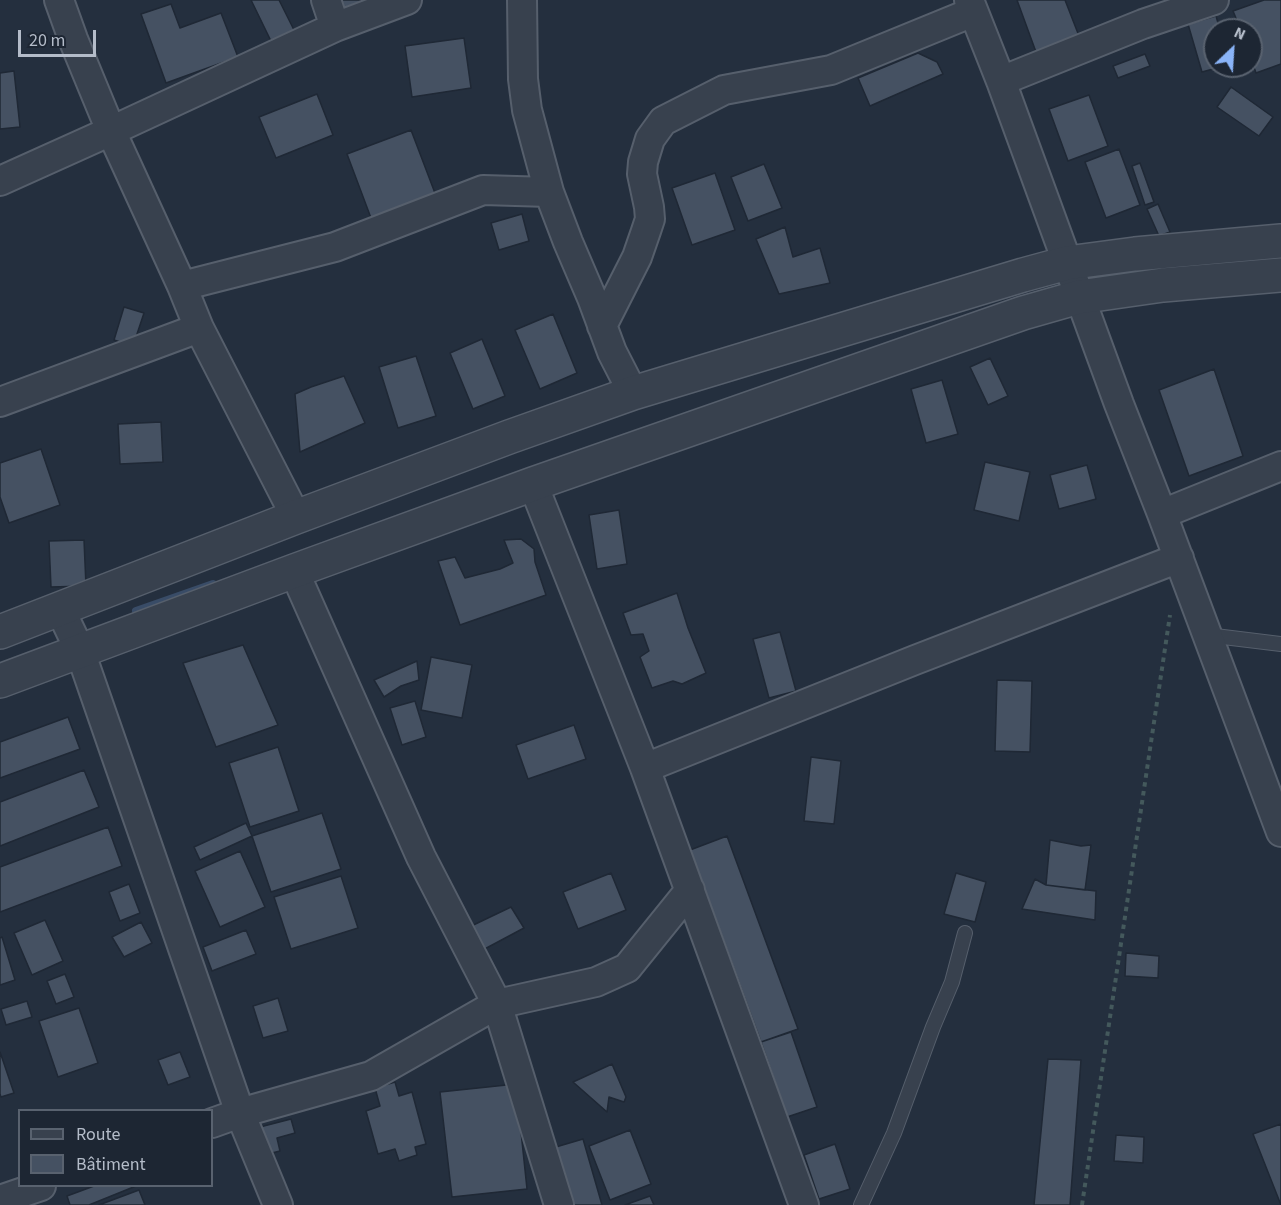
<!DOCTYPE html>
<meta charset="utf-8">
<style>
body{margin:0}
#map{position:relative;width:1281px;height:1205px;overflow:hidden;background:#242f3e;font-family:"Source Sans 3",sans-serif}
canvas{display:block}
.legend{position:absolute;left:18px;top:1109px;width:195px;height:78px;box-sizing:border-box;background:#1d2633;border:2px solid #59626f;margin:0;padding:8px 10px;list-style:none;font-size:18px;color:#b4bcc9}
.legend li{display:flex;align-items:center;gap:12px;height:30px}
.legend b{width:30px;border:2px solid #59626f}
.north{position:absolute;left:1203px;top:18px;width:60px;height:60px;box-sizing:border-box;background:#1d2633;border:2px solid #59626f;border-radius:50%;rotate:25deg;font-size:16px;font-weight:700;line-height:24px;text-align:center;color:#b4bcc9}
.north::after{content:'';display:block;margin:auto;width:21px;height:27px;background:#8ab4f8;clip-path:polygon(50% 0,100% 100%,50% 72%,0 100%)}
.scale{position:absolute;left:18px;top:30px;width:78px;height:27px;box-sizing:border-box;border:3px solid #b4bcc9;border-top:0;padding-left:8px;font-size:18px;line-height:21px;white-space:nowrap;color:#b4bcc9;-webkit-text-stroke:4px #1d2633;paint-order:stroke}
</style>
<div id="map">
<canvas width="1281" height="1205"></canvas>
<ul class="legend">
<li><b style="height:8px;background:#38414e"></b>Route</li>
<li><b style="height:16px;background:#455162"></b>Bâtiment</li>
</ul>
<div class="north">N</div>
<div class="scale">20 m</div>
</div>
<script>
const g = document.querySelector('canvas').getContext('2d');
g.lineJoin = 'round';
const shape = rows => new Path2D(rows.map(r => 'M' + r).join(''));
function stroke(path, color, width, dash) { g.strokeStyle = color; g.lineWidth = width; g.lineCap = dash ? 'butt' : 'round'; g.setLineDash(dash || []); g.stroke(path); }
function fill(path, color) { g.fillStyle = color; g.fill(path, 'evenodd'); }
stroke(shape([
 [136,611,213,584]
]), '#394c67', 8);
const building = shape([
 [251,0,279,0,294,30,271,41,251,0],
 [333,0,368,0,337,10,333,0],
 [1017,0,1065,0,1079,36,1036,52,1017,0],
 [1264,0,1281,0,1281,64,1256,73,1251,58,1251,30,1241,30,1233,11,1264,0],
 [171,4,180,28,221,13,238,57,166,83,141,14,171,4],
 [1216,16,1220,30,1215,30,1215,66,1224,66,1202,72,1188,24,1216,16],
 [464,38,471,88,412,97,405,46,464,38],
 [918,53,937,62,943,74,870,106,858,78,918,53],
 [1145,54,1150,66,1118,78,1113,66,1145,54],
 [14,71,20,127,0,129,0,73,14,71],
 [1231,87,1273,117,1259,136,1217,107,1231,87],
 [317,94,333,135,276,158,259,117,317,94],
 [1089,95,1108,146,1068,161,1049,109,1089,95],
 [411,130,438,201,374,226,347,154,411,130],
 [1119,149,1140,205,1106,218,1085,162,1119,149],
 [1140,163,1154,202,1145,205,1132,166,1140,163],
 [764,164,782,208,748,221,731,177,764,164],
 [715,173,735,230,692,245,672,188,715,173],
 [1158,204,1170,232,1159,236,1147,209,1158,204],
 [522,214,529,241,499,250,491,223,522,214],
 [785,227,793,257,820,248,830,283,779,294,756,239,785,227],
 [124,307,144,313,133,346,114,340,124,307],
 [553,314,577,373,540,389,515,330,553,314],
 [482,339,505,396,473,409,450,353,482,339],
 [416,356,436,416,398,428,379,367,416,356],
 [990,358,1008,396,988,405,970,367,990,358],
 [1214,369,1243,456,1189,476,1159,390,1214,369],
 [344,376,365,423,300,452,295,394,311,387,344,376],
 [942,380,958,434,926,443,911,389,942,380],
 [161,422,163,462,120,464,118,424,161,422],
 [41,449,60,505,9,523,0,497,0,463,41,449],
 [985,462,1030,472,1019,521,974,510,985,462],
 [1087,465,1096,499,1059,509,1050,475,1087,465],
 [619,510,627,564,597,569,589,515,619,510],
 [521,539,534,549,535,562,546,595,460,625,438,561,455,557,465,578,500,569,513,563,504,540,521,539],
 [84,540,86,586,51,587,49,541,84,540],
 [677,593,688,628,706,673,682,684,673,681,652,688,640,657,649,651,643,634,631,635,623,613,677,593],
 [780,632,796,691,769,698,753,639,780,632],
 [243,645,278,725,216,747,183,663,243,645],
 [431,657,472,665,462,718,421,710,431,657],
 [417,661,419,680,401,686,384,697,374,680,417,661],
 [997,680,1032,681,1030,752,995,751,997,680],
 [415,701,426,737,402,745,390,708,415,701],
 [68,717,80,749,0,778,0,742,68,717],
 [574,725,586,759,528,779,516,745,574,725],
 [278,747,299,811,250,827,229,763,278,747],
 [811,757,841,761,834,824,804,821,811,757],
 [84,770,99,807,0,846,0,802,84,770],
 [322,813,341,869,271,892,252,836,322,813],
 [246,823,252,836,200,860,194,847,246,823],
 [108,827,122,866,0,912,0,867,108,827],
 [727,836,798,1029,761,1042,690,850,727,836],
 [1050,840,1081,846,1091,845,1085,890,1046,885,1050,840],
 [240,851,265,907,220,927,195,871,240,851],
 [611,873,626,910,578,929,563,892,611,873],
 [956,873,986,882,975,922,944,914,956,873],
 [341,876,358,928,291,949,274,897,341,876],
 [1035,879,1046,885,1096,891,1095,920,1022,909,1035,879],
 [129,884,140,913,120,921,109,892,129,884],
 [511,907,524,928,479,952,465,929,511,907],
 [45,920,63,961,32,975,14,933,45,920],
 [141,922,152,943,124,957,112,937,141,922],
 [246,930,256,954,212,971,203,947,246,930],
 [2,937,15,980,0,985,0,938,2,937],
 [1126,953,1159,956,1158,978,1125,976,1126,953],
 [65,974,74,997,56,1004,47,981,65,974],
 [278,998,288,1031,263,1038,253,1006,278,998],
 [27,1001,32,1017,6,1025,1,1009,27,1001],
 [79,1008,98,1063,58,1077,39,1021,79,1008],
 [791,1032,817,1107,787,1117,761,1042,791,1032],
 [0,1052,14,1093,1,1097,0,1094,0,1052],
 [180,1052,190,1077,168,1085,158,1060,180,1052],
 [1048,1059,1081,1060,1070,1205,1034,1205,1048,1059],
 [612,1064,626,1097,624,1102,609,1097,607,1112,573,1082,612,1064],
 [395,1082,399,1096,412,1092,426,1144,415,1147,417,1155,399,1161,395,1149,378,1154,366,1111,380,1106,375,1088,395,1082],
 [516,1084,527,1189,452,1197,440,1092,516,1084],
 [291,1119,295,1133,277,1138,280,1151,268,1154,260,1127,291,1119],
 [1281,1124,1281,1205,1253,1134,1281,1124],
 [630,1130,651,1184,610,1200,589,1146,630,1130],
 [1116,1135,1144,1137,1143,1163,1114,1161,1116,1135],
 [583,1139,602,1205,566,1205,549,1149,583,1139],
 [835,1144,850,1189,819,1199,804,1155,835,1144],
 [94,1186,136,1186,89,1205,70,1205,67,1196,94,1186],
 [139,1190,145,1205,99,1205,139,1190],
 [650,1196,654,1205,625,1205,650,1196]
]);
fill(building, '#455162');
stroke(building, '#1f2835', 1.5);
const service = shape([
 [1207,635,1281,644],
 [861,1205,894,1133,933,1027,952,982,965,933]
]);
const minor = shape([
 [59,0,73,39,111,131,182,286,199,328,296,517],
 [326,0,335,27],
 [522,0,523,79,527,110,549,192,568,242,592,298,612,352,633,393],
 [969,0,1001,81,1119,404,1162,514,1281,832],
 [1001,81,1143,24,1214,0],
 [0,181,111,131,335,27,407,0],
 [182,286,335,247,483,190,549,192],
 [602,326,637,257,646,231,650,219,649,207,642,174,643,162,650,139,663,121,724,90,831,70,973,12],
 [0,402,199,328],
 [533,484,645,768,804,1205],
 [1162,514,1281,466],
 [294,571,421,857,497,1004,559,1205],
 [60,609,80,651,240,1113,278,1205],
 [645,768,915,660,1179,558],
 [212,1123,240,1113,371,1076,497,1004,596,982,627,968,690,890],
 [0,1200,41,1186]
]);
const tertiary = shape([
 [0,632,296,517,509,437,633,393,1023,275,1067,263,1135,254,1281,241],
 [0,681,294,571,533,484,1023,313,1079,297,1163,285,1281,275]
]);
stroke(service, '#565f6c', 16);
stroke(minor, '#565f6c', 32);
stroke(tertiary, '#565f6c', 36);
stroke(shape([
 [1082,1205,1170,615]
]), '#44595c', 4, [4.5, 4.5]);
stroke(service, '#38414e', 14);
stroke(minor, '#38414e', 28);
stroke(tertiary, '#38414e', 33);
</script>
